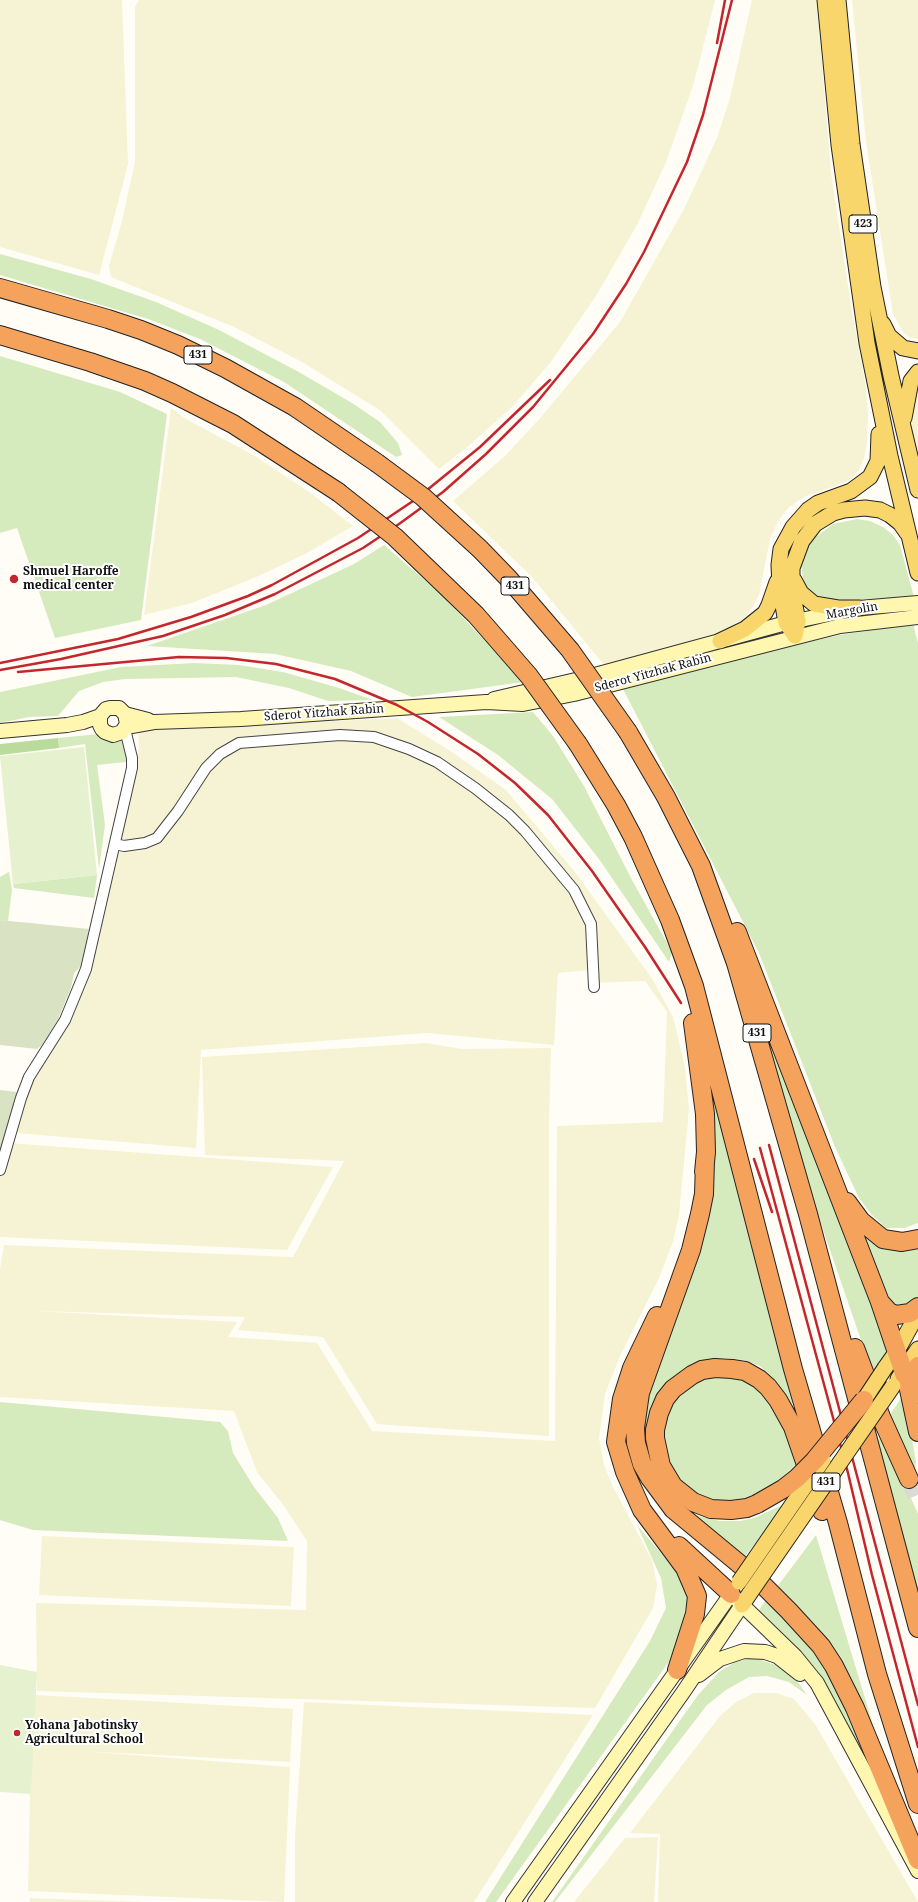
<!DOCTYPE html>
<style>
body{margin:0}
canvas{display:block;background:#fffdf5}
</style>
<canvas width="918" height="1902"></canvas>
<script>
const g = document.querySelector('canvas').getContext('2d');
g.lineJoin = 'round';
function fill(path, color) { g.fillStyle = color; g.fill(path, 'evenodd'); }
const shape = rows => new Path2D(rows.map(r => 'M' + r).join(''));
function stroke(path, color, width, dash) { g.strokeStyle = color; g.lineWidth = width; g.lineCap = dash ? 'butt' : 'round'; g.setLineDash(dash || []); g.stroke(path); }
function label(font, color, halo, rows, align = 'center') {
  g.font = font + ' "Noto Serif",serif'; g.lineWidth = 4; g.setLineDash([]); g.textBaseline = 'middle'; g.strokeStyle = halo; g.fillStyle = color; for (const [text, x, y, turn = 0] of rows) {
    g.save(); g.translate(x, y); g.rotate((+turn || 0) * Math.PI / 180); g.textAlign = isNaN(turn) ? turn : align; if (halo) g.strokeText(text, 0, 0); g.fillText(text, 0, 0); g.restore();
  }
}
fill(shape([
 [0,0,122,0,128,164,99,275,0,247],
 [139,0,715,0,693,86,666,162,637,225,596,296,550,363,512,407,466,448,439,469,381,411,302,362,234,327,111,277,109,266,122,221,135,162,135,7],
 [752,0,817,0,831,173,851,306,866,388,868,415,867,442,864,458,859,470,850,480,838,485,804,497,789,507,778,521,770,539,759,595,752,608,743,619,715,636,604,665,532,577,453,501,506,455,541,417,620,322,684,209,717,138,730,98],
 [852,0,918,0,918,339,909,337,903,332,893,314,866,142],
 [918,384,918,456,913,441,911,409],
 [171,408,186,419,255,456,312,494,353,526,307,553,261,575,192,603,144,615],
 [397,718,452,752,506,790,575,872,653,980,673,1017,685,1067,689,1110,679,1215,673,1242,659,1278,620,1356,605,1394,599,1438,604,1465,613,1487,652,1560,657,1585,653,1608,595,1708,37,1691,36,1603,306,1610,307,1541,284,1506,257,1472,234,1411,0,1397,0,1269,4,1245,293,1257,344,1161,205,1155,202,1057,426,1043,462,1049,551,1048,549,1123,549,1436,377,1424,323,1337,238,1330,245,1317,36,1311,237,1322,228,1337,317,1343,372,1431,555,1441,557,1126,663,1122,667,1012,645,981,591,983,589,970,558,973,554,1045,428,1033,201,1050,196,1148,16,1133,30,1075,74,997,104,892,139,748,138,730],
 [8,1143,333,1167,287,1250,0,1237,0,1171],
 [42,1536,294,1547,291,1606,39,1595],
 [754,1693,776,1693,794,1699,815,1724,918,1902,658,1902,660,1834,630,1833,720,1716,736,1702],
 [36,1695,293,1709,290,1762,82,1751,290,1767,284,1902,28,1891,31,1747],
 [304,1702,593,1715,474,1902,295,1902,295,1835],
 [658,1837,654,1902,574,1902,625,1838],
 [30,1898,143,1902,30,1902]
]), '#f6f3d4');
fill(shape([
 [0,254,91,279,156,302,219,330,297,371,352,403,380,422,398,443,402,455,396,457,284,382,200,339,148,319,0,275],
 [0,356,120,392,167,414,141,620,55,638,17,528,0,533],
 [857,519,870,521,883,527,893,535,900,545,914,597,840,601,827,600,809,593,804,585,801,564,806,551,813,539,833,524],
 [384,545,440,593,524,682,412,697,351,671,275,654,147,646,266,605,354,564],
 [913,624,918,643,918,1223,905,1228,886,1228,871,1214,859,1198,835,1147,759,953,623,689,733,659,840,635],
 [194,663,239,665,283,672,339,688,373,700,328,701,289,688,236,677,125,679,103,682,79,691,58,716,29,717,0,723,0,692,121,667],
 [533,712,553,736,584,786,632,880,672,952,669,962,599,859,552,799,498,755,439,717],
 [128,731,129,750,126,762,97,765,105,825,99,869,85,744,59,748,58,738],
 [9,872,12,890,8,921,0,920,0,877],
 [97,875,94,898,14,888,13,884],
 [766,1020,892,1349,873,1375,798,1157,759,1021],
 [716,1087,796,1400,790,1404,773,1378,760,1366,744,1360,723,1358,700,1362,649,1435,639,1436,641,1417,693,1268,707,1089],
 [863,1236,880,1246,896,1251,918,1249,918,1297,910,1304,900,1305,891,1302],
 [716,1376,742,1378,762,1392,779,1416,798,1463,780,1479,754,1497,745,1501,713,1502,697,1495,679,1481,668,1463,662,1431,672,1403,679,1394,704,1378],
 [904,1394,916,1462,914,1476,889,1416],
 [0,1402,220,1422,228,1431,233,1453,254,1487,278,1518,288,1541,33,1530,0,1520],
 [882,1432,918,1514,918,1597,877,1444],
 [785,1504,744,1558,683,1509,702,1517,720,1521,740,1521,754,1518],
 [637,1525,683,1579,690,1605,678,1649,496,1902,485,1902,650,1641,666,1608,661,1578],
 [816,1535,873,1725,835,1657,777,1587],
 [767,1598,796,1627,823,1664,838,1692,866,1758,818,1671,792,1642,759,1610],
 [749,1659,761,1660,778,1666,792,1674,807,1695,789,1682,767,1676,749,1677,726,1690,707,1705,555,1902,552,1902,698,1695,719,1672,735,1662]
]), '#d5ebbd');
fill(shape([
 [58,738,59,748,0,755,0,744]
]), '#b9dc9c');
fill(shape([
 [0,920,89,929,83,964,74,973,71,988,58,1019,42,1045,37,1049,0,1045],
 [0,1090,17,1092,0,1153]
]), '#d9e3c4');
fill(shape([
 [84,747,97,875,13,884,0,756],
 [0,1665,37,1672,31,1794,0,1792]
]), '#e6f2cf');
stroke(shape([
 [909,1479,918,1499]
]), '#dbdad3', 18, [18, 9]);
const street = shape([
 [115,844,124,846,145,843,157,838,178,811,206,768,220,754,239,743,340,735,374,737,409,749,437,762,475,788,509,815,525,831,574,890,591,924,594,987],
 [0,1170,21,1098,29,1077,65,1020,86,969,132,768,132,758,125,729]
]);
const secondary = shape([
 [494,699,580,679,786,623,859,608,918,603],
 [125,714,127,724,122,732,113,735,105,732,102,729,100,725,100,716,106,709,110,708,119,708,125,714,148,720],
 [126,727,154,722,241,719,486,702,523,704,574,694,840,626,918,617],
 [0,731,67,725,83,722,100,716],
 [699,1675,720,1659,744,1651,765,1652,777,1656,800,1674],
 [513,1902,731,1594,795,1656,817,1683,918,1871],
 [535,1902,684,1691,742,1605]
]);
const primary = shape([
 [825,0,839,145,867,343,890,456,918,573],
 [838,0,852,144,873,287,891,376,918,490],
 [883,324,889,336,903,348,918,351],
 [904,418,911,381,918,372],
 [794,580,801,593,814,604,838,608,859,608],
 [795,636,786,623,780,587,779,565,781,549,793,527,808,510,818,503,851,491,870,477,878,461,879,434],
 [795,636,798,621,792,591,792,568,802,541,815,524,833,513,844,510,865,508,880,510,890,515,900,523,907,533],
 [720,641,745,629,765,613,769,605,777,582],
 [885,1368,897,1351,918,1313],
 [898,1379,918,1349],
 [742,1605,750,1593]
]);
const highway = shape([
 [0,288,108,319,141,330,178,345,225,368,295,407,377,463],
 [0,335,90,362,145,381,172,393,233,424,338,492],
 [628,732,666,797,701,866,736,963,808,1214,918,1628],
 [578,744,616,805,633,837,670,920,694,986,793,1369,838,1523,877,1674,918,1804],
 [737,932,880,1302,908,1385,918,1432],
 [693,1023,705,1114,706,1152,704,1172],
 [705,1161,704,1194,700,1214,691,1250,640,1393,635,1428,636,1443,642,1464,650,1478,673,1509,754,1576,789,1611,821,1646,834,1666,855,1708,918,1860],
 [847,1202,861,1221,883,1239,902,1242,918,1239],
 [880,1302,889,1312,896,1315,910,1313,918,1307],
 [657,1316,632,1368,622,1399,616,1442,625,1472,642,1510,685,1568,697,1596,695,1614,677,1670],
 [855,1348,881,1417,909,1479],
 [914,1395,914,1384,918,1366],
 [757,1504,747,1508,731,1510,711,1509,693,1502,673,1486,661,1466,655,1438,655,1430,659,1413,665,1399,673,1389,692,1375,702,1370,715,1368,732,1369,745,1371,759,1379,768,1387,778,1400,793,1427,822,1511],
 [679,1546,731,1594]
]);
stroke(street, '#444', 12);
stroke(secondary, '#333', 16);
stroke(primary, '#222', 17);
stroke(highway, '#222', 20);
stroke(street, '#fff', 10);
stroke(secondary, '#fff6b0', 14);
stroke(primary, '#f9d66b', 15);
stroke(highway, '#f5a25d', 18);
stroke(shape([
 [717,43,725,0],
 [0,663,118,639,191,617,248,596,272,585,358,538,416,499,480,447,550,380],
 [0,670,61,659,163,636,225,615,275,594,363,548,399,524,443,492,486,454,533,407,593,334,626,284,644,252,687,162,703,115,732,0],
 [18,672,179,657,226,658,276,664,335,679,397,705,428,722,478,754,515,783,548,815,592,871,645,947,681,1003],
 [769,1145,918,1705],
 [760,1148,848,1473,872,1575,918,1747],
 [754,1159,772,1212]
]), '#c4262e', 2.5);
const primaryBridge = shape([
 [858,1409,885,1368],
 [739,1582,823,1460],
 [750,1593,893,1386]
]);
const highwayBridge = shape([
 [377,463,423,497,480,549,509,579,570,650,628,732],
 [338,492,395,537,476,615,529,676,578,744],
 [757,1504,783,1489,797,1478,814,1461,864,1400]
]);
stroke(primaryBridge, '#222', 17, []);
stroke(highwayBridge, '#222', 20, []);
stroke(primaryBridge, '#f9d66b', 15);
stroke(highwayBridge, '#f5a25d', 18);
for (const [x, y, r, color] of [
 [14,579,5,"#c4262e"],
 [17,1733,4,"#c4262e"]
]) { const dot = new Path2D(); dot.arc(x, y, r, 0, 2 * Math.PI); g.fillStyle = color; g.fill(dot); stroke(dot, '#fff', 1.5); }
for (const [x, y, w] of [
 [863,224,28],
 [198,355,28],
 [515,586,28],
 [757,1033,28],
 [826,1482,28]
]) { const box = new Path2D(); box.roundRect(x - w / 2, y - 9, w, 18, 3); g.fillStyle = '#fff'; g.fill(box); stroke(box, '#111', 1); }
label('bold 11px', '#111', null, [
 ["423",863,224],
 ["431",198,355],
 ["431",515,586],
 ["431",757,1033],
 ["431",826,1482]
]);
label('bold 12px', '#111', '#fff', [
 ["Shmuel Haroffe",23,572],
 ["medical center",23,586],
 ["Yohana Jabotinsky",25,1726],
 ["Agricultural School",25,1740]
], 'left');
label('12px', '#111', '#fff', [
 ["Margolin",852,611,-10],
 ["Sderot Yitzhak Rabin",653,673,-15],
 ["Sderot Yitzhak Rabin",324,713,-4]
]);
</script>
